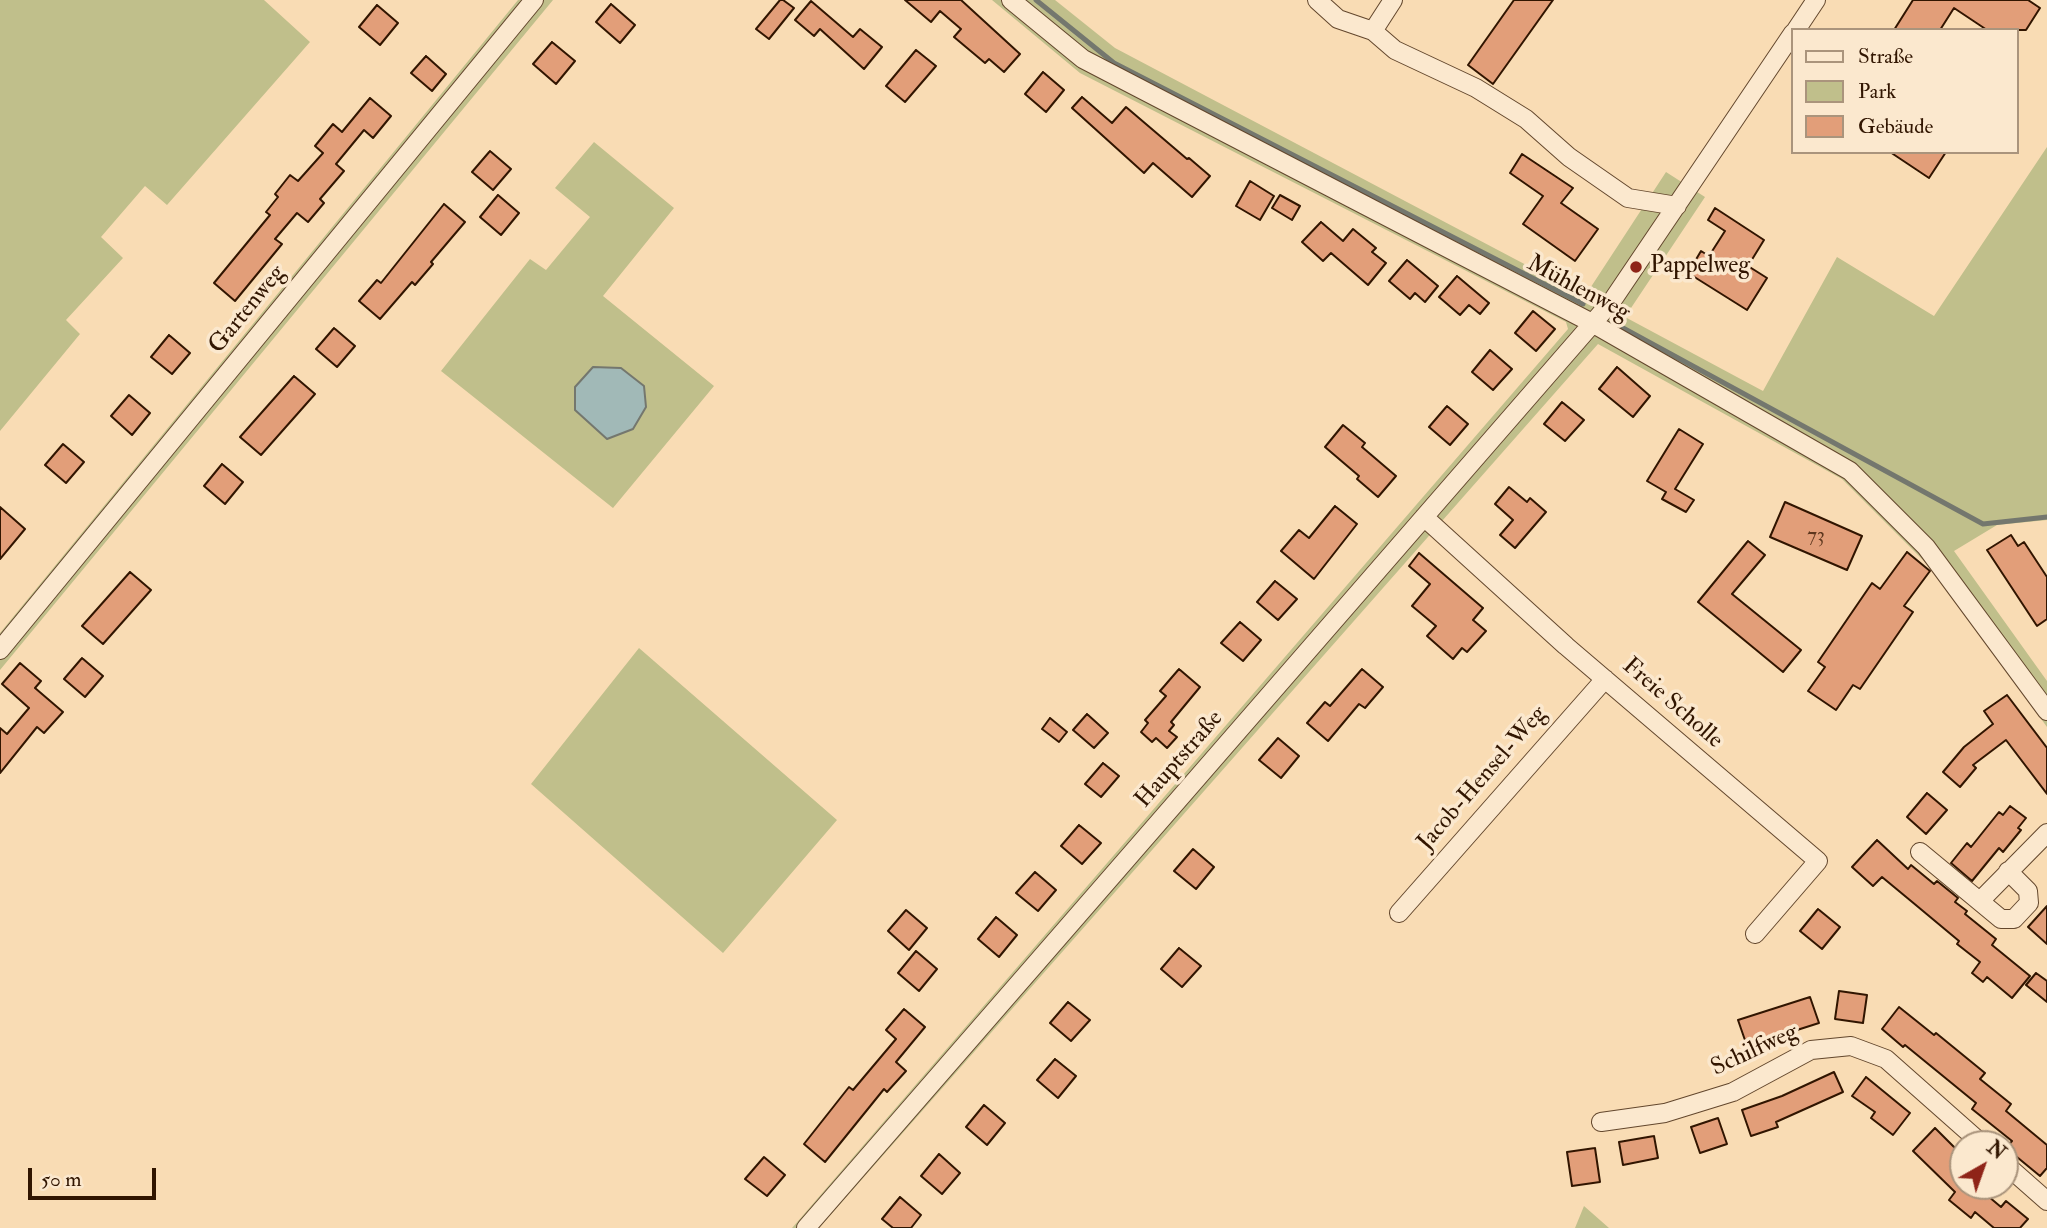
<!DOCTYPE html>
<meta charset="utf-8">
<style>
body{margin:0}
#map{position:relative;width:2047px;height:1228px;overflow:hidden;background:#f9dcb4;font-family:"IM FELL Double Pica",serif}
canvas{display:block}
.legend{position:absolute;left:1791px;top:28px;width:228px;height:126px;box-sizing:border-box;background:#fbe8ce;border:2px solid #aa947c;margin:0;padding:9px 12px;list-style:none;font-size:21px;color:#311500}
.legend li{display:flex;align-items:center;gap:14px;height:35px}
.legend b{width:35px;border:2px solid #aa947c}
.north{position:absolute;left:1949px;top:1130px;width:70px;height:70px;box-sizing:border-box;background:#fbe8ce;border:2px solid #aa947c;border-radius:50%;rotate:40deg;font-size:19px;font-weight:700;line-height:28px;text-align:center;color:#311500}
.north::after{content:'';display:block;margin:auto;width:24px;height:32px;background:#8f2418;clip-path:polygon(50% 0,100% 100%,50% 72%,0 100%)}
.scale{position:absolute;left:28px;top:1168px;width:128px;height:32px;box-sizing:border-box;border:4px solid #311500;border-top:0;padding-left:9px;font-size:21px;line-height:24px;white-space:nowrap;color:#311500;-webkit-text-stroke:5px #fbe8ce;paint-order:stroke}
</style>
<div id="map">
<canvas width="2047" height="1228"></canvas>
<ul class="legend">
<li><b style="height:9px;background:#fbe8ce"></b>Straße</li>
<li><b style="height:19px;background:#c0bf8b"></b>Park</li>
<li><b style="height:19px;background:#e29e79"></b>Gebäude</li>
</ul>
<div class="north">N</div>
<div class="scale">50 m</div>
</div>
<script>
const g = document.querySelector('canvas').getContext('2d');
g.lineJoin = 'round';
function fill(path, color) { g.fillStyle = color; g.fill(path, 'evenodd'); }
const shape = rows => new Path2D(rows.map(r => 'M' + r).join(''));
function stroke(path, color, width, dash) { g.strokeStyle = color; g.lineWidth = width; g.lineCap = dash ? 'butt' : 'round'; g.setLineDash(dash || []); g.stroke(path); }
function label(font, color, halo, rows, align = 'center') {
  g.font = font + ' "IM FELL Double Pica",serif'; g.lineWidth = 7; g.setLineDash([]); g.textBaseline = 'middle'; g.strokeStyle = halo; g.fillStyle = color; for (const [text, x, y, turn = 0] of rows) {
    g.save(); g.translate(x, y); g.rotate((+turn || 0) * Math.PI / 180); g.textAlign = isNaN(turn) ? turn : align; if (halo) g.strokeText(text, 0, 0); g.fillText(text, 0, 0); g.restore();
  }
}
fill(shape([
 [0,0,264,0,310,42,167,205,145,186,101,237,123,258,66,320,80,334,0,431],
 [518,0,553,0,0,670,0,633],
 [992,0,1055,0,1115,48,1585,296,1666,172,1705,197,1625,317,1763,391,1837,257,1934,316,2047,147,2047,520,1997,525,1954,551,2047,681,2047,727,1933,570,1842,479,1598,344,819,1228,792,1228,1568,329,1566,322,1080,73],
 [594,142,674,208,603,296,714,386,613,508,441,371,530,259,546,270,590,217,555,188],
 [639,648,837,820,723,953,531,784],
 [1584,1206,1609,1228,1575,1228]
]), '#c0bf8b');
const water = shape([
 [593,367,621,368,644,386,646,407,633,429,607,439,575,410,575,387,593,367]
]);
fill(water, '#a1b9b7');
stroke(water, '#74776e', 2);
stroke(shape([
 [1036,0,1114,63,1583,304],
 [1612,322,1983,524,2047,517]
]), '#74776e', 5);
const building = shape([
 [780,0,783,0,794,8,769,39,756,29,780,0],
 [905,0,961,0,1020,54,1004,72,989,59,985,63,954,37,961,29,940,11,931,22,905,0],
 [1514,0,1553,0,1493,84,1468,65,1514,0],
 [1913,0,2028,0,2040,8,2026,30,1987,30,1954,8,1940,30,1894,30,1913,0],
 [811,1,853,37,860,29,882,47,864,69,820,29,814,36,795,20,811,1],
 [611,4,635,25,620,43,596,22,611,4],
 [377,5,398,23,380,45,359,27,377,5],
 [552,42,575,61,556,84,533,64,552,42],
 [916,50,936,66,905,102,886,86,916,50],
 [426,56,446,74,432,91,411,73,426,56],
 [1043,72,1064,90,1046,112,1025,94,1043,72],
 [1082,97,1112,123,1126,107,1187,159,1189,158,1210,176,1192,197,1153,163,1144,173,1072,108,1082,97],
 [370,98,391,116,373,138,364,130,336,164,344,171,320,199,324,203,308,222,297,213,275,239,282,244,235,301,214,283,270,215,266,212,278,197,275,194,290,175,298,181,323,153,315,146,333,124,342,132,370,98],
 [490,151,511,169,493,190,472,172,490,151],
 [1890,152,1946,152,1929,178,1890,152],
 [1522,154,1573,188,1561,203,1598,229,1575,261,1523,224,1543,196,1510,173,1522,154],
 [1250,181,1274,196,1260,220,1236,206,1250,181],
 [498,195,519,213,501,235,480,217,498,195],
 [1280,195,1300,206,1292,220,1272,208,1280,195],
 [444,204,465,222,431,262,433,264,415,285,412,282,380,319,359,301,377,280,381,283,444,204],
 [1715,208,1764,240,1748,266,1767,278,1747,310,1688,273,1701,251,1709,256,1725,231,1708,220,1715,208],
 [1321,222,1343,241,1353,229,1376,248,1372,252,1386,263,1368,285,1331,253,1323,261,1302,242,1321,222],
 [1407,260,1438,286,1425,302,1415,293,1410,299,1389,281,1407,260],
 [1457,276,1489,303,1480,314,1469,305,1460,315,1439,297,1457,276],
 [1533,311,1555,329,1536,351,1515,333,1533,311],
 [334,328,355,346,337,367,316,349,334,328],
 [169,335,190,353,172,374,151,357,169,335],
 [1490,350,1512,369,1493,390,1472,372,1490,350],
 [1617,367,1650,396,1633,417,1599,389,1617,367],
 [294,376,315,394,261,455,240,437,294,376],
 [129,395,150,413,132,435,111,416,129,395],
 [1562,402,1584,420,1565,441,1544,424,1562,402],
 [1447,406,1468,424,1450,445,1429,427,1447,406],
 [1343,425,1365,443,1362,447,1396,476,1378,497,1357,479,1359,476,1325,447,1343,425],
 [1679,429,1703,444,1675,489,1694,500,1686,512,1662,499,1666,492,1647,481,1679,429],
 [63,444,84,462,66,483,45,465,63,444],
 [222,464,243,482,225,504,204,486,222,464],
 [1509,487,1527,502,1530,498,1546,512,1515,548,1500,535,1513,520,1495,504,1509,487],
 [1785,502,1862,536,1847,570,1770,537,1785,502],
 [1335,506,1357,524,1314,579,1281,551,1299,530,1309,538,1335,506],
 [0,507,25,529,0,559,0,507],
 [2011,535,2018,546,2024,542,2047,577,2047,619,2037,626,1987,550,2011,535],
 [1748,541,1765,555,1732,594,1801,650,1783,672,1698,602,1748,541],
 [1907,552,1930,571,1904,606,1913,612,1860,689,1853,685,1836,710,1808,691,1825,667,1818,662,1872,583,1880,589,1907,552],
 [1419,553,1483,608,1473,620,1486,631,1467,652,1462,648,1453,659,1427,636,1436,626,1412,606,1430,584,1409,566,1419,553],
 [130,572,151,590,103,644,82,626,130,572],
 [1275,581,1297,599,1278,620,1257,602,1275,581],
 [1240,622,1261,640,1243,661,1221,643,1240,622],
 [82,658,103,676,85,697,64,679,82,658],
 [20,663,41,681,35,688,63,712,44,733,37,727,0,773,0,728,7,734,29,708,2,684,20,663],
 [1179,669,1200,687,1171,722,1174,725,1169,731,1177,737,1167,748,1156,738,1152,742,1141,732,1148,723,1145,720,1166,696,1160,691,1179,669],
 [1362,669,1383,687,1365,708,1359,704,1328,741,1307,723,1325,702,1330,706,1362,669],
 [2007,695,2047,748,2047,794,2006,740,1973,765,1976,768,1960,787,1943,772,1964,747,1993,724,1984,711,2007,695],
 [1087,714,1108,733,1094,748,1073,730,1087,714],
 [1050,718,1067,732,1059,742,1042,729,1050,718],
 [1278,738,1299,756,1281,778,1259,760,1278,738],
 [1103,763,1119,776,1101,797,1085,784,1103,763],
 [1927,793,1947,810,1926,834,1907,817,1927,793],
 [2010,806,2026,818,2018,828,2021,830,2003,852,1999,848,1972,881,1951,863,1967,843,1971,847,1999,812,2003,815,2010,806],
 [1079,825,1101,843,1082,864,1061,846,1079,825],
 [1877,840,1908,869,1911,865,1934,884,1937,881,1958,898,1955,902,1967,911,1965,914,1996,939,1992,945,2030,976,2012,998,1987,977,1983,982,1972,973,1980,962,1957,944,1959,941,1917,906,1882,877,1873,886,1852,867,1877,840],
 [1193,849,1214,867,1196,889,1174,871,1193,849],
 [1035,872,1056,890,1038,911,1016,893,1035,872],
 [2047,906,2047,944,2028,927,2047,906],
 [1818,909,1840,927,1822,949,1800,931,1818,909],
 [906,910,927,928,909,950,888,931,906,910],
 [996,917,1017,935,999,957,978,939,996,917],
 [1179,948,1201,966,1182,987,1161,969,1179,948],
 [916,951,937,969,919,991,898,973,916,951],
 [2036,973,2047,981,2047,1002,2026,985,2036,973],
 [1839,991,1867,995,1863,1023,1835,1019,1839,991],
 [1810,997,1819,1023,1747,1046,1738,1020,1810,997],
 [1068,1002,1090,1020,1071,1041,1050,1023,1068,1002],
 [1899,1007,1934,1035,1936,1033,1985,1073,1980,1079,2011,1104,2006,1111,2047,1145,2047,1168,2040,1176,2006,1148,2012,1141,1972,1109,1976,1103,1905,1045,1903,1047,1882,1029,1899,1007],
 [904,1009,925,1027,896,1062,906,1071,887,1092,884,1089,825,1162,804,1144,849,1087,853,1090,896,1039,886,1030,904,1009],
 [1055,1059,1076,1076,1058,1098,1037,1080,1055,1059],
 [1834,1072,1843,1092,1776,1122,1778,1127,1751,1136,1742,1110,1782,1096,1834,1072],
 [1866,1077,1910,1113,1893,1135,1871,1118,1875,1112,1852,1096,1866,1077],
 [984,1105,1005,1123,987,1145,966,1127,984,1105],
 [1718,1118,1727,1144,1700,1153,1691,1127,1718,1118],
 [1935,1128,1963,1156,1963,1186,1976,1186,2001,1207,2006,1201,2028,1219,2020,1228,1994,1228,1975,1212,1971,1218,1949,1200,1955,1192,1913,1151,1935,1128],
 [1654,1136,1658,1158,1623,1165,1619,1142,1654,1136],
 [1595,1148,1600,1182,1572,1186,1567,1152,1595,1148],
 [939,1154,960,1173,942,1194,921,1176,939,1154],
 [764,1157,785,1175,767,1196,745,1179,764,1157],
 [900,1197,921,1215,911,1228,893,1228,882,1219,900,1197]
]);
fill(building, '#e29e79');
stroke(building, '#311500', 2);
const minor = shape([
 [1011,0,1083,59,1592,323,1850,471,1926,547,2047,711],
 [1317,0,1338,19,1373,31,1395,50,1476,88,1526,119,1569,157,1628,198,1677,206],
 [1796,30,1816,0],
 [1373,31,1393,0],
 [1424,517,1566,646,1818,861,1755,934],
 [0,650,534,0],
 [1920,852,2001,919,2014,919,2029,903,2028,891,2008,871],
 [1980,901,2047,833],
 [1399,913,1605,679],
 [1601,1122,1665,1113,1733,1092,1811,1050,1851,1046,1886,1059,1982,1144],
 [2005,1164,2047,1201],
 [806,1228,1612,301,1793,33]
]);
stroke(minor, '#63472d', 20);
stroke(minor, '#fbe8ce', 18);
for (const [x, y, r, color] of [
 [1636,267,7,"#8f2418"]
]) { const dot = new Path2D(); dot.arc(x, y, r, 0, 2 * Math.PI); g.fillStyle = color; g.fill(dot); stroke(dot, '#fbe8ce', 2.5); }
label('21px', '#5d371e', null, [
 ["73",1816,536]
]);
label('24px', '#311500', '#fbe8ce', [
 ["Pappelweg",1650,267]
], 'left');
label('24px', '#311500', '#fbe8ce', [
 ["Mühlenweg",1578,289,28],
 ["Gartenweg",248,310,-51],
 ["Freie Scholle",1672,704,41],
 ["Hauptstraße",1180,760,-49],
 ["Jacob-Hensel-Weg",1483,779,-49],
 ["Schilfweg",1755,1051,-25]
]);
</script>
